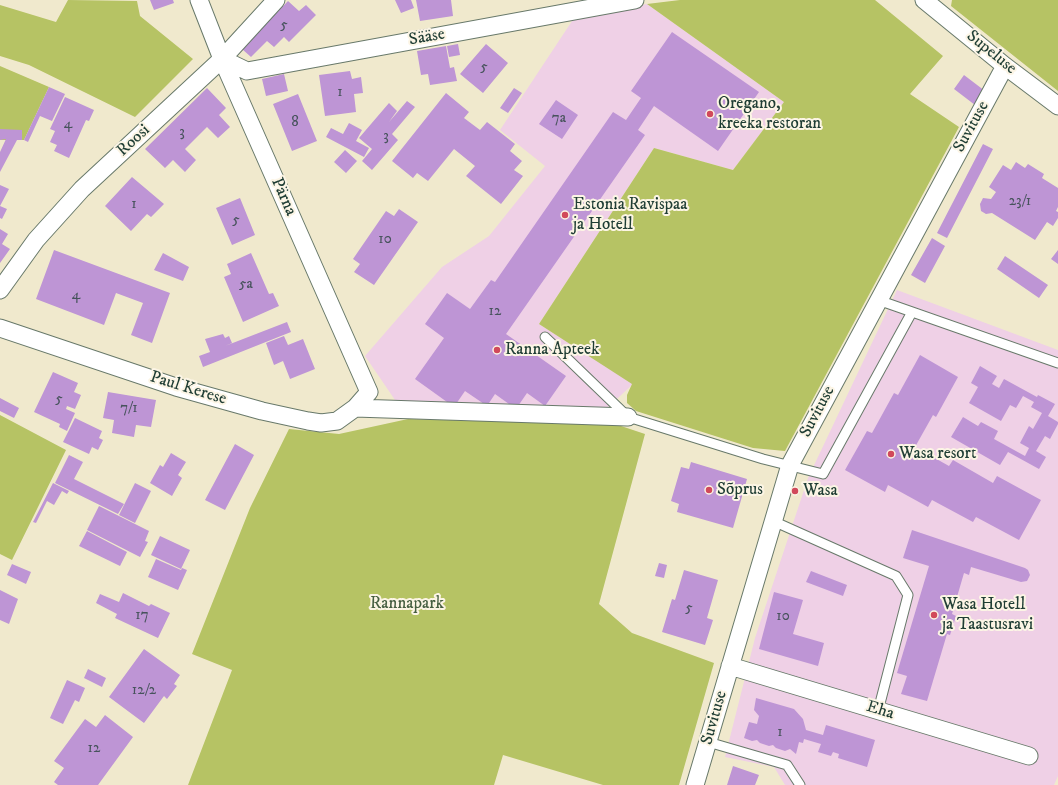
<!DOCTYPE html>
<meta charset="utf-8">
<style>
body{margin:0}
canvas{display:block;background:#f0e9cd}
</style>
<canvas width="1058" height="785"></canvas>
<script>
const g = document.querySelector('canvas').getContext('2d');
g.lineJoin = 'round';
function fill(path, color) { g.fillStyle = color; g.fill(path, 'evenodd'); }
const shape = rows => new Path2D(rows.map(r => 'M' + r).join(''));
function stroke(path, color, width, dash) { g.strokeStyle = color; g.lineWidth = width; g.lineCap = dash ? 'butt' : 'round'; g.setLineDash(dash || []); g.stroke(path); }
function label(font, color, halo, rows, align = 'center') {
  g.font = font + ' "IM FELL DW Pica",serif'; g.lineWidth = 4; g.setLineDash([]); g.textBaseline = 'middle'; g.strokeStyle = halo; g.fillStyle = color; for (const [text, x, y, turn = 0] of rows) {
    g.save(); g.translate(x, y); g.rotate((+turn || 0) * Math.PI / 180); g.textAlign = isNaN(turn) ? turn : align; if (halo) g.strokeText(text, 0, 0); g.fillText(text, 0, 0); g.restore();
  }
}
fill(shape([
 [647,4,784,102,733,170,654,148,539,324,633,384,590,424,408,419,365,356,442,267,489,236,545,166,500,130,574,18],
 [897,290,1058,350,1058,776,1054,785,785,785,774,767,725,757,755,638,808,478]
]), '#efd0e6');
fill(shape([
 [68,0,137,1,140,16,193,59,135,117,29,65,0,56,0,5,56,22],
 [680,0,875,0,943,56,910,94,959,127,785,451,753,448,636,411,627,403,627,395,632,384,539,324,654,148,733,170,784,102,647,4],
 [952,0,1058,0,1058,91,951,6],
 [0,66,49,87,24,140,0,140],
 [0,415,66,450,12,560,0,554],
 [408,419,615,424,645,434,599,604,632,633,714,663,679,785,603,785,503,755,494,785,188,785,232,670,192,654,250,508,289,429,339,434]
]), '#b6c364');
fill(shape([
 [150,0,173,0,174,3,154,10],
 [395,0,411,0,414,8,401,13],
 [416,0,451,0,453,16,420,21],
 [288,1,299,11,306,5,316,15,289,42,284,37,274,47,267,41,251,57,242,49],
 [672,32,759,92,718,151,654,106,638,130,645,135,506,334,566,376,545,406,527,393,516,409,495,394,487,406,465,391,454,407,415,379,444,338,425,324,447,293,470,309,491,280,495,282,613,112,626,120,641,98,631,91],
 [458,44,460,55,449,57,447,46],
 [486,44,508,63,483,93,460,74],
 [446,46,450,68,454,67,457,81,430,85,428,74,421,75,417,51],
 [350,71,352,79,361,77,363,93,354,94,356,112,325,116,319,75],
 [284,74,288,91,266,96,262,79],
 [964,75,985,91,975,105,954,89],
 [49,87,65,94,52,121,40,116,28,142,24,140],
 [207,88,226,108,219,115,230,127,218,138,207,127,185,149,196,160,185,172,173,160,165,168,145,149],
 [514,88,522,93,508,113,500,108],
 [446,93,469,112,464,118,480,130,487,122,515,144,510,151,522,161,514,170,523,176,501,204,466,176,475,166,454,149,428,181,417,173,413,178,392,161],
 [298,94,317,141,292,151,273,104],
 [65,97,94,110,89,121,86,120,69,158,54,151,57,145,50,142,55,131,50,129],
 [556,100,578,115,562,139,539,124],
 [407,101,415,107,392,134,398,140,372,170,362,161,372,149,359,138,389,103,397,111,389,122],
 [349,123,362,130,356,141,369,148,364,157,326,137,331,128,343,134],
 [0,129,22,130,22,140,17,140,0,172,0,152,6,139,0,140],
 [983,144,993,149,947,238,937,233],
 [345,150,357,161,346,173,334,162],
 [1016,162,1025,168,1028,164,1044,174,1042,178,1058,188,1058,207,1056,211,1058,212,1058,218,1053,226,1047,222,1035,240,992,213,986,214,981,211,980,204,983,198,991,199,996,192,989,187,1003,165,1011,170],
 [132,177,164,204,151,217,147,214,131,231,105,206],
 [0,185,9,189,0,206,7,209,2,219,0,218],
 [240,198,255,235,232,245,216,208],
 [399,209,418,222,374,285,354,272,360,264,353,259,386,211,394,216],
 [0,229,8,234,2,244,10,249,0,263],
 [932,238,945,246,925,283,911,275],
 [54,250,170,293,152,343,131,335,143,303,116,293,104,325,36,299],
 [1058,250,1058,264,1051,259],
 [163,253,189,267,183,281,154,270],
 [251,253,269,294,273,293,279,306,243,322,224,277,231,274,227,264],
 [1005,256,1048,285,1039,298,997,269],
 [287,322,291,332,203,367,199,356,210,352,205,339,223,334,225,338,229,336,232,343,225,346],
 [284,336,288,345,303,339,315,369,290,379,283,361,274,365,266,343],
 [920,355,958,377,936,417,933,415,915,447,949,466,953,460,993,483,997,476,1041,500,1019,540,976,517,973,522,932,500,928,507,888,485,885,492,845,470,867,431,872,433,894,393,898,395],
 [980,366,997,376,992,384,999,388,1004,379,1037,397,1038,395,1055,404,1048,416,1058,422,1058,424,1050,439,1045,436,1036,451,1046,457,1039,469,1008,452,1000,465,951,437,963,417,978,426,981,422,998,431,994,439,1025,456,1029,448,1020,443,1029,426,1033,429,1042,413,1031,407,1034,402,1023,396,1016,408,1010,405,1001,421,969,403,978,387,971,383],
 [53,372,78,383,74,392,81,395,75,409,67,406,66,409,75,413,67,431,59,427,60,424,34,412],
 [108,392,156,400,151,427,136,425,134,437,112,433,114,420,103,418],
 [0,398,19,408,14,418,0,411],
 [75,418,102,431,99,438,103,440,98,450,92,447,89,454,63,442],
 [235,444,254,455,225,510,205,500],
 [171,453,186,462,178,475,182,478,172,496,150,483,160,465,163,467],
 [69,455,83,462,74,479,124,504,118,514,55,483],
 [691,462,747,479,733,528,677,512,679,504,671,501,681,467,689,469],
 [53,483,69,491,67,494,62,491,54,505,47,501,36,523,33,522],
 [135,483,151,491,135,523,119,515],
 [99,506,149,531,145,541,148,542,140,557,87,530],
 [912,530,1025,568,1028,570,1030,575,1027,581,1021,582,971,567,969,575,964,573,952,614,956,616,950,635,947,634,927,701,901,694,907,676,897,673,929,566,903,558],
 [87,531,127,552,120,566,79,546],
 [160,536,190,550,181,569,151,555],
 [156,559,181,570,182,568,187,570,178,590,148,577],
 [659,563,667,565,664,578,655,576],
 [12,564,31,572,26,584,7,575],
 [684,570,718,580,707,618,713,620,705,645,662,632,672,599,675,600],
 [811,571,847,585,843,596,806,582],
 [0,590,18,599,9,624,0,620],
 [774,592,803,600,793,634,824,643,818,666,759,649],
 [123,593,149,606,151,604,170,613,158,638,115,618,117,614,96,603,100,594,119,602],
 [144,649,180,675,174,684,177,686,167,699,164,696,144,723,109,697],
 [88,669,106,678,102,687,84,678],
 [67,680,85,688,79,702,75,700,63,724,50,718],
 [756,698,794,709,803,719,806,730,823,735,826,725,875,740,867,767,838,758,839,754,833,752,831,756,818,752,821,744,804,739,803,743,799,742,796,754,790,749,785,751,776,748,773,745,769,746,760,743,757,740,752,741,744,738,749,722,757,724,759,716,754,710],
 [105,715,133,737,98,785,58,785,54,782,64,768,54,761,85,719,96,727],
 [733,766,759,775,755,785,727,785]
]), '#be95d5');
const service = shape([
 [878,300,1058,363],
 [545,337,628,417,763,459,823,474,912,312],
 [773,521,896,576,908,595,878,711],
 [708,742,787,765,800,785]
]);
const minor = shape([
 [924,0,1005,66,1058,106],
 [222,59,247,71,635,0],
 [0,290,36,240,82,189,222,59,276,0],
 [0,328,176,387,262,411,308,421,321,423,337,421,355,408,369,392,222,59,199,0],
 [355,408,628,417],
 [730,666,1029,756],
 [695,785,790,465,1005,66]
]);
stroke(service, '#68796a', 11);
stroke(minor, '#68796a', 19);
stroke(service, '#fff', 9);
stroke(minor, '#fff', 17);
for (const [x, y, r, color] of [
 [710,114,4,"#d1495b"],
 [565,215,4,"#d1495b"],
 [497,350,4,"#d1495b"],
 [891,454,4,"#d1495b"],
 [709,490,4,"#d1495b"],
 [795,491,4,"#d1495b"],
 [934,615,4,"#d1495b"]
]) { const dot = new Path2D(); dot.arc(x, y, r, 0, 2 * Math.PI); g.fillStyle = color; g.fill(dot); stroke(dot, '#fcf5e5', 1.5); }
label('15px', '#47535c', null, [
 ["5",284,26],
 ["5",484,68],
 ["1",340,93],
 ["7a",559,119],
 ["8",295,123],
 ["4",68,125],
 ["3",182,133],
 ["3",386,137],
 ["23/1",1020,202],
 ["1",134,205],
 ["5",236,221],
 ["10",385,240],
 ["5a",246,285],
 ["4",76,296],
 ["12",495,312],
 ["5",59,400],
 ["7/1",129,409],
 ["5",689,609],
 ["17",142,616],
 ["10",783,617],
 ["12/2",144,691],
 ["1",780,733],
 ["12",94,749]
]);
label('17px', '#1f3d34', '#fcf5e5', [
 ["Sääse",427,38,-10],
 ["Supeluse",991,53,39],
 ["Suvituse",972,127,-61],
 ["Roosi",134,141,-43],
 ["Pärna",283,197,66],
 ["Paul Kerese",188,389,17],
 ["Suvituse",818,412,-62],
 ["Eha",880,711,17],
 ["Suvituse",715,718,-74]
]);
label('17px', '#1f3d34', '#fcf5e5', [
 ["Oregano,",718,104],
 ["kreeka restoran",718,124],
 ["Estonia Ravispaa",573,205],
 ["ja Hotell",573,225],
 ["Ranna Apteek",505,350],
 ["Wasa resort",899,454],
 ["Sõprus",717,490],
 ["Wasa",803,491],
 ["Wasa Hotell",942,605],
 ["ja Taastusravi",942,625]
], 'left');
label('17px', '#455e40', '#fcf5e5', [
 ["Rannapark",407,604]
]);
</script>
